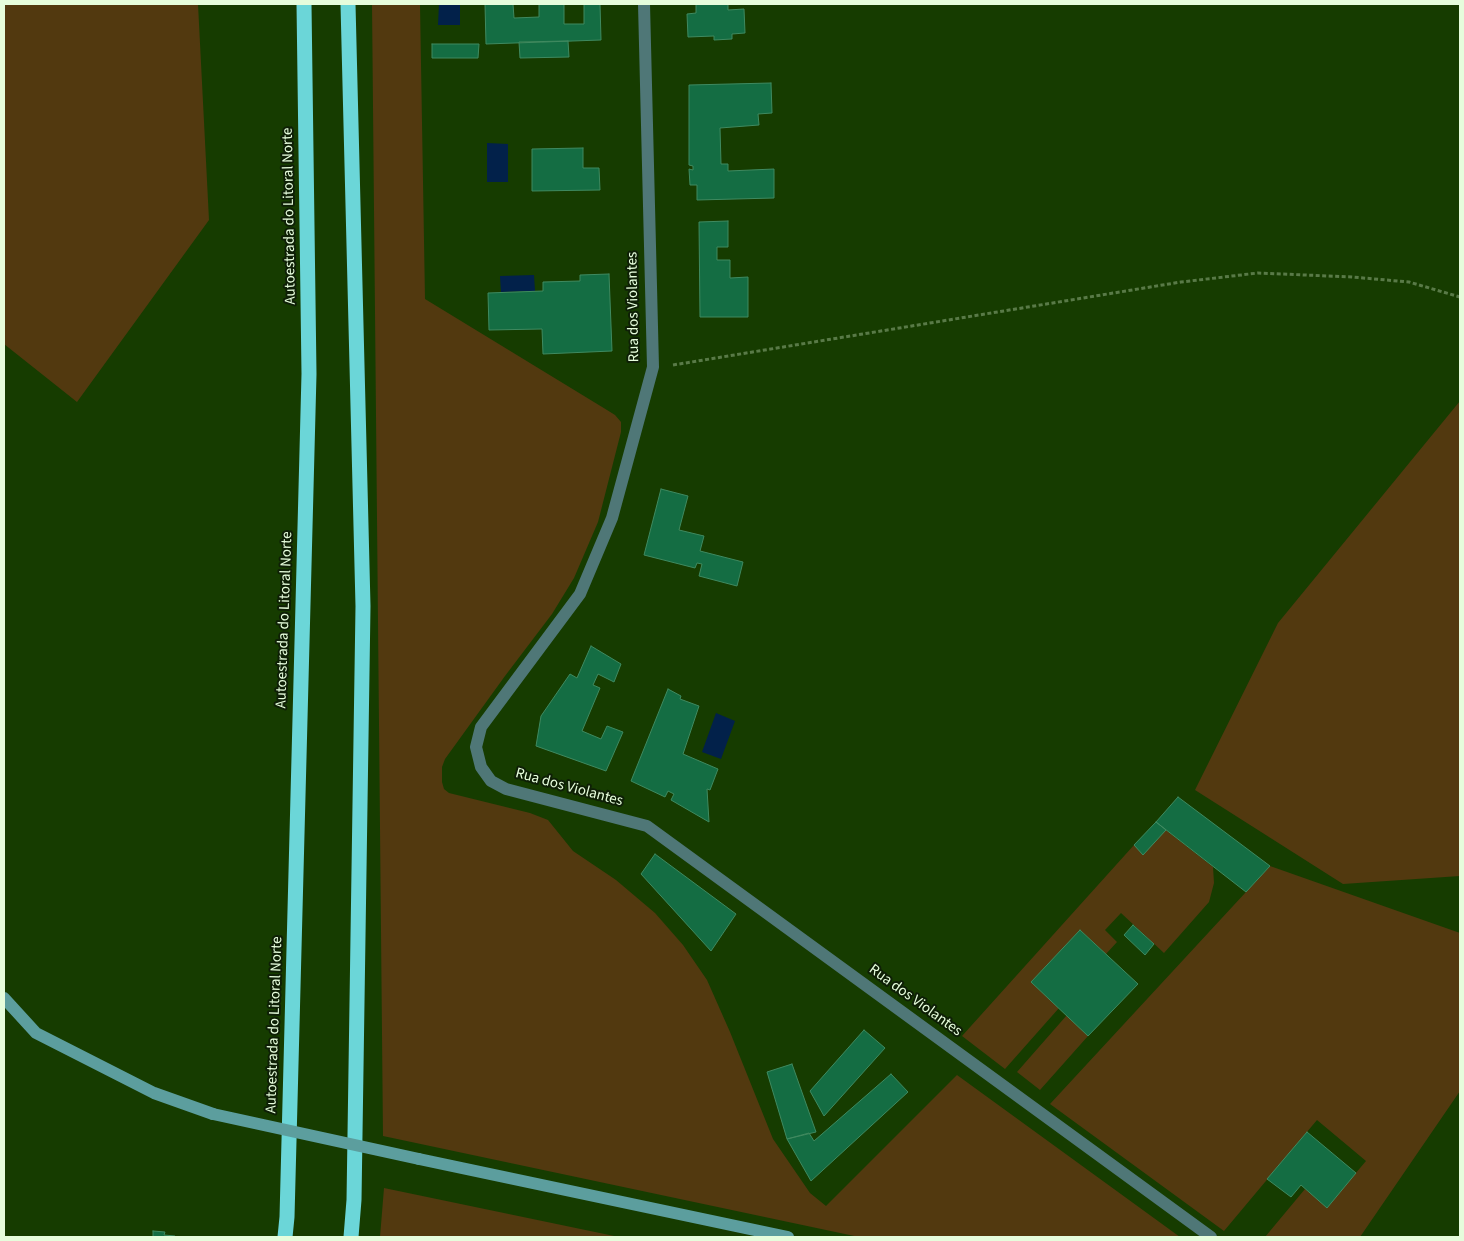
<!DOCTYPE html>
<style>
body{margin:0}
#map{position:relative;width:1464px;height:1241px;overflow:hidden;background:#163c00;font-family:"Source Sans 3",sans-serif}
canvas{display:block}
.frame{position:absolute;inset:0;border:5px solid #e6fddc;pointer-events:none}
</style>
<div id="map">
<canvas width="1464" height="1241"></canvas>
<div class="frame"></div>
</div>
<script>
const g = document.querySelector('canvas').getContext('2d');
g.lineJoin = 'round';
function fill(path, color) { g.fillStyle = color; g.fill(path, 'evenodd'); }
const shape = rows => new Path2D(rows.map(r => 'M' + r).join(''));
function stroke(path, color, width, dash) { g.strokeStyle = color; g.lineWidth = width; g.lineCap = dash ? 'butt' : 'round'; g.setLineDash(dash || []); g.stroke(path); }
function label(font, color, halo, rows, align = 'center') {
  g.font = font + ' "Source Sans 3",sans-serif'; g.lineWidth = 4; g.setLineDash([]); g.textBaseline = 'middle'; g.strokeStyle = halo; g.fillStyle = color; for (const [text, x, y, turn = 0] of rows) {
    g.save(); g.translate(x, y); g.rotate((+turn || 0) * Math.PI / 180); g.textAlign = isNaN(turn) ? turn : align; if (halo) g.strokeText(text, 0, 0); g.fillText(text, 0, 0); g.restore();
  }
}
fill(shape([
 [4,4,198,4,209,220,77,402,4,344],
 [372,4,420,4,425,299,607,410,615,415,621,422,621,432,598,522,574,578,552,614,505,676,445,759,442,767,442,782,444,789,449,793,530,813,548,820,573,851,616,880,655,913,683,945,707,980,730,1032,773,1139,810,1193,826,1206,957,1075,1180,1237,859,1237,383,1136],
 [1460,401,1460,876,1343,884,1195,790,1278,623],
 [1166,830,1213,867,1214,883,1209,902,1164,953,1121,913,1105,930,1117,942,1106,954,1080,930,1031,982,1059,1008,1005,1069,962,1036,1134,845],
 [1270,866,1460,933,1460,1091,1360,1237,1265,1237,1305,1189,1327,1207,1366,1161,1317,1120,1224,1231,1050,1104],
 [1067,1015,1088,1036,1040,1090,1017,1072],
 [384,1188,619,1237,380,1237]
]), '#52390f');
fill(shape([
 [439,4,460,4,460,25,438,25],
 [487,143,508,144,508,182,487,182],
 [534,275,535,291,501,292,500,276],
 [716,713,735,721,721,759,702,752]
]), '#02214a');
const building = shape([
 [485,4,513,4,514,18,539,17,539,4,564,4,564,24,584,24,584,4,600,4,601,40,486,44,485,4],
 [696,4,728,4,728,10,744,9,745,33,732,34,732,39,714,40,714,36,688,37,687,14,696,13,696,4],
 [568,41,569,57,520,58,519,42,568,41],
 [432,44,479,44,478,58,432,58,432,44],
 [771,83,772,113,758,114,759,125,720,128,721,164,728,164,728,171,774,169,774,198,697,200,697,185,690,185,689,169,693,170,693,166,689,165,689,85,771,83],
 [583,148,583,168,599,168,600,190,532,191,532,149,583,148],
 [728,221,728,247,717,247,717,260,730,260,730,278,748,277,748,317,700,317,699,222,728,221],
 [609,274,612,351,543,354,542,329,489,330,488,293,543,291,543,282,580,281,580,275,609,274],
 [661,489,688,496,679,530,704,536,700,551,743,562,737,586,699,576,702,564,697,563,695,568,644,555,661,489],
 [591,646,621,664,614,682,598,674,593,685,600,688,582,731,601,739,607,726,623,732,606,771,536,746,541,716,570,674,577,678,591,646],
 [668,689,681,696,680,699,699,706,683,754,718,769,710,790,707,789,709,822,671,800,674,794,668,791,665,797,631,781,668,689],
 [1178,797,1270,866,1246,892,1156,822,1178,797],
 [1156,822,1166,830,1143,855,1134,845,1156,822],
 [655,854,736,914,711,951,641,874,655,854],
 [1133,925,1154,944,1145,955,1124,935,1133,925],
 [1080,930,1138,984,1088,1036,1031,982,1080,930],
 [864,1030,885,1048,824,1116,810,1091,864,1030],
 [792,1064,816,1132,787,1139,767,1072,792,1064],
 [891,1074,908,1092,811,1181,787,1139,809,1133,814,1141,891,1074],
 [1307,1132,1356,1173,1327,1208,1301,1185,1291,1197,1267,1179,1307,1132],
 [153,1231,165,1232,164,1235,175,1236,175,1237,153,1237,153,1231]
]);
fill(building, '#146d43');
stroke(building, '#3f8a60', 1);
stroke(shape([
 [673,365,1181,282,1258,273,1352,277,1409,282,1460,297]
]), '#597a47', 3, [4, 2.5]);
stroke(shape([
 [644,4,653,367,612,518,580,594,481,727,476,747,481,767,491,781,506,789,647,826,1211,1237]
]), '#4f7777', 12);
stroke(shape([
 [4,998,36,1033,154,1093,213,1114],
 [419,1159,788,1237]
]), '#5c9e9e', 12);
stroke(shape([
 [348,4,363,606,354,1200,351,1237],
 [285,1237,287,1217,309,374,304,4]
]), '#6bd6d8', 15);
stroke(shape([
 [213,1114,419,1159]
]), '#5c9e9e', 12);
label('15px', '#e6fddc', '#0e1f06', [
 ["Autoestrada do Litoral Norte",290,216,-91],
 ["Rua dos Violantes",634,307,-91],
 ["Autoestrada do Litoral Norte",285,620,-88],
 ["Rua dos Violantes",569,788,15],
 ["Rua dos Violantes",915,1001,36],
 ["Autoestrada do Litoral Norte",275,1025,-88]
]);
</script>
